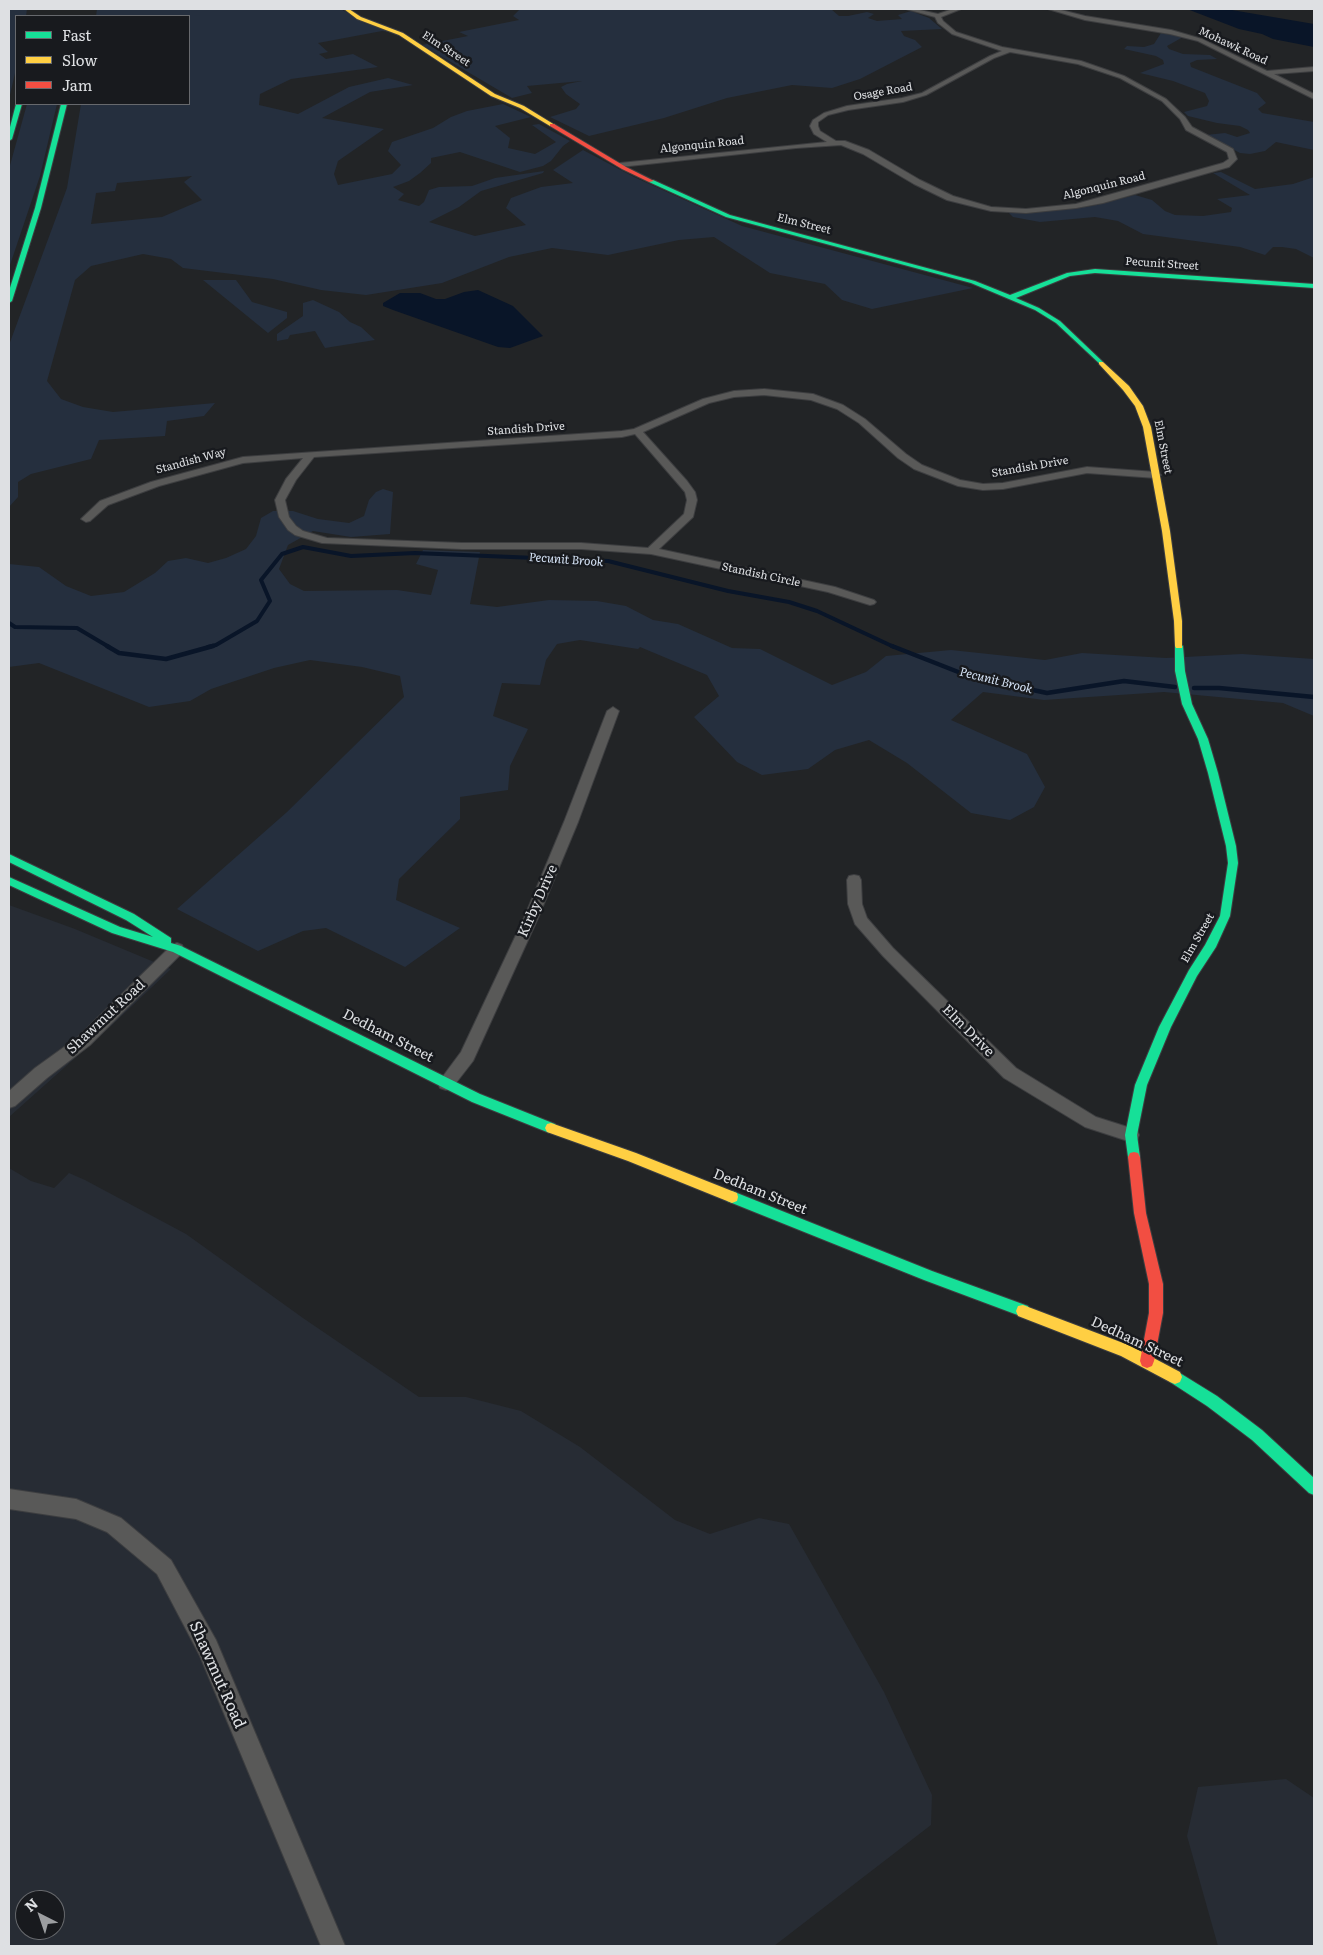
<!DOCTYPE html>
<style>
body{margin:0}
#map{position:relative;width:1323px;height:1955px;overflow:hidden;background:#222426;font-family:Literata,serif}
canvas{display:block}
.frame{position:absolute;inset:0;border:10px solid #dee0e3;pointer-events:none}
.legend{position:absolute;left:15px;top:15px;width:175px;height:90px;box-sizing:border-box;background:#181a1e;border:1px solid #67696d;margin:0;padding:6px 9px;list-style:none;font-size:15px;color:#dee0e3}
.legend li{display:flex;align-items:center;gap:10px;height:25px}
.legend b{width:25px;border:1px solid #67696d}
.north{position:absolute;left:15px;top:1890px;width:50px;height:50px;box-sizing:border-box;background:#181a1e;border:1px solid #67696d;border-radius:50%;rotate:319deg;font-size:14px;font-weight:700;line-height:20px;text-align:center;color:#dee0e3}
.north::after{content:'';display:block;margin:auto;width:18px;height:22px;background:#9c9ea1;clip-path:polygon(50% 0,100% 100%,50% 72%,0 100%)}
</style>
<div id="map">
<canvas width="1323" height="1955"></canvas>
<div class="frame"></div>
<ul class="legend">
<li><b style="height:6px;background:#16e098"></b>Fast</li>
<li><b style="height:6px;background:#ffcf43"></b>Slow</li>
<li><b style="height:6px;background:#f24e42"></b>Jam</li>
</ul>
<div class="north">N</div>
</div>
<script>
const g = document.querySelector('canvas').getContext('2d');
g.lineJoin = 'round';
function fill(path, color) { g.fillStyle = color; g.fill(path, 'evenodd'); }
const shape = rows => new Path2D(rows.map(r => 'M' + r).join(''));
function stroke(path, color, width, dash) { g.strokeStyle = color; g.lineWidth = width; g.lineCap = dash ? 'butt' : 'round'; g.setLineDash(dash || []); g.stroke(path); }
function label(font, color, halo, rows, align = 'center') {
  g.font = font + ' Literata,serif'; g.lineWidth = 5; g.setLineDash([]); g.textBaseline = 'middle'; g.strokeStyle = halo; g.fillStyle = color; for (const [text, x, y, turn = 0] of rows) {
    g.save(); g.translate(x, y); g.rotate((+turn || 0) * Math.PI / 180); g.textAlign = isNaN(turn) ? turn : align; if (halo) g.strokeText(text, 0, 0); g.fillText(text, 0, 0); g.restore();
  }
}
fill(shape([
 [9,905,75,929,171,969,111,1026,9,1117],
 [9,1168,31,1181,54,1188,69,1173,85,1180,186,1234,303,1318,419,1397,466,1397,521,1411,580,1447,675,1520,710,1534,759,1518,789,1524,884,1692,932,1795,931,1825,774,1946,9,1946],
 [25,1900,55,1900,55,1930,25,1930],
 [1286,1779,1314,1798,1314,1946,1218,1946,1187,1836,1198,1787]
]), '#272c34');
fill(shape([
 [9,9,27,9,26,16,16,16,16,69,9,99],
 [97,9,341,9,364,23,392,32,382,31,318,43,328,52,319,54,326,59,353,54,378,67,291,79,260,94,259,105,298,114,349,87,388,78,413,85,370,92,322,118,384,129,338,161,334,174,338,185,392,174,401,165,388,151,392,142,433,128,451,117,467,111,503,104,531,117,495,126,510,138,508,148,535,154,556,142,532,125,539,124,570,141,563,146,551,161,543,166,520,172,460,152,431,158,431,163,420,173,409,181,393,187,404,194,398,200,419,206,424,202,429,190,439,187,472,186,495,178,544,171,543,173,481,191,459,207,429,222,475,236,526,225,506,208,511,198,541,187,573,183,553,170,583,150,634,177,742,226,973,288,872,309,842,300,825,284,770,273,714,237,679,240,608,255,552,248,509,257,442,283,366,295,321,290,273,279,183,268,171,259,143,254,91,266,75,280,47,381,61,399,83,407,113,412,215,403,204,416,167,421,165,436,99,440,91,459,31,474,18,482,18,497,9,507,9,345,67,188,81,104,189,104,189,16,96,16],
 [192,176,184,182,202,200,162,217,91,224,96,193,115,191,117,183],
 [520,9,831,9,839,16,848,16,867,12,874,14,868,18,877,21,902,19,898,15,911,11,929,18,942,29,901,31,904,36,915,40,922,47,860,79,832,88,792,85,727,98,664,118,589,136,550,117,576,109,580,104,566,94,561,87,567,84,582,81,527,86,532,93,512,98,422,45,468,36,459,32,519,20,513,16],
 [1161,33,1183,37,1167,46,1169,49,1183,54,1210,55,1217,59,1197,60,1190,63,1191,67,1257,93,1266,103,1258,109,1262,113,1314,122,1314,150,1276,142,1265,151,1250,154,1240,153,1206,135,1225,133,1237,137,1250,133,1248,130,1240,126,1217,123,1188,116,1184,112,1207,106,1209,101,1205,93,1173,81,1140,73,1164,64,1163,60,1156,56,1124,49,1127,46,1144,47,1154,44],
 [27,104,57,104,40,176,9,268,9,169],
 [1221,172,1255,189,1293,184,1314,177,1314,258,1296,249,1282,247,1273,247,1265,255,1240,247,1143,234,1118,221,1095,217,1040,222,1013,217,1009,213,1092,206,1135,195,1152,200,1165,211,1175,215,1203,216,1231,212,1232,208,1217,199,1250,195,1213,173],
 [203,280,236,280,252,302,287,312,287,318,268,333],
 [313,300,339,312,350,322,361,327,375,340,325,348,315,331,290,335,288,339,277,341,277,334,303,316,303,303],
 [383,489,393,492,390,534,351,537,313,531,288,545,279,569,290,584,304,591,397,590,431,595,438,570,416,564,423,550,480,552,470,604,497,607,549,600,597,601,626,606,653,620,678,624,732,648,760,649,832,685,866,672,886,656,951,650,1045,660,1082,653,1166,658,1242,654,1314,659,1314,716,1283,703,1164,692,1044,700,983,692,951,720,1027,754,1045,787,1034,807,1010,820,971,813,907,763,869,740,835,750,808,769,762,775,737,762,694,717,719,696,707,675,640,647,638,649,580,640,557,644,546,660,540,685,502,683,493,716,528,729,510,766,508,790,460,797,460,819,399,879,396,900,460,928,405,967,326,928,303,931,258,951,177,909,287,812,404,697,400,676,362,667,310,660,274,668,211,689,190,701,149,707,39,663,9,667,9,564,39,567,66,586,91,596,124,592,155,573,168,561,186,558,208,563,226,558,246,549,256,536,261,518,273,511,293,511,318,519,349,523,364,516,369,500,376,492]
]), '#252f3e');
fill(shape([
 [1187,9,1226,9,1314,24,1314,47,1273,39,1262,34,1239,29],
 [478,290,513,306,543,336,510,348,498,347,393,310,383,306,383,303,400,293,420,293,436,299,445,299,464,292]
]), '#091528');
stroke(shape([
 [9,623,15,627,77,628,109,647],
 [208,647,216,645,257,621,270,601,261,580,282,554,303,547,351,556,415,553,608,561,728,591,789,602,817,611,894,647]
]), '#091528', 4);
stroke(shape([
 [107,646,119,653,166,659,213,646],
 [892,646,971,677,1047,693,1124,681,1175,687],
 [1194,688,1219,688,1314,697]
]), '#091528', 4.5);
const street = shape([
 [906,9,915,9,938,14,953,9,961,9,941,17,943,21,956,32,1002,47,1081,61,1124,76,1166,99,1185,117,1192,127,1233,149,1237,159,1229,167,1103,203,1076,208,1026,213,991,211,947,200,914,184,863,154,841,145,796,148,620,167,616,165,620,163,827,142,814,134,810,126,813,120,824,113,847,106,902,98,922,93,990,56,1002,51,952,34,938,23,935,17,906,9],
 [1010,52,1078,64,1120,78,1162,101,1180,119,1186,130,1227,152,1229,159,1223,163,1076,204,1026,209,991,207,953,196,920,180,869,150,845,141,836,141,820,131,818,126,818,122,828,115,848,110,903,102,926,95,994,58,1010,52],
 [1048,9,1057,9,1085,16,1171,30,1202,39,1267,71,1314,67,1314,71,1274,74,1314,94,1314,99,1198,41,1170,34,1085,20,1048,9],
 [764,389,813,394,843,405,865,419,906,454,922,465,960,480,983,484,1003,483,1087,467,1156,472,1161,475,1156,478,1087,473,1003,489,983,490,958,486,914,469,898,458,859,423,837,409,811,400,764,395,734,397,709,403,643,432,687,481,695,492,697,500,693,517,659,549,835,587,874,600,876,602,874,604,870,605,828,592,651,554,581,549,462,549,322,543,295,535,288,530,279,517,275,500,286,479,303,458,243,463,159,486,108,505,90,521,86,522,81,519,100,501,151,482,243,457,622,431,634,429,703,399,734,391,764,389],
 [635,434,679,485,685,492,687,500,684,514,648,548,581,543,462,543,327,538,303,531,296,526,289,517,285,500,296,480,314,457,622,437,635,434],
 [613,707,619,711,578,822,538,918,473,1061,452,1088,446,1090,440,1088,438,1083,461,1052,524,918,564,822,607,711,613,707],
 [854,875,859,876,861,880,862,904,867,918,893,948,1016,1068,1096,1117,1137,1130,1139,1135,1137,1140,1131,1142,1085,1127,1004,1078,883,956,855,924,848,904,847,880,849,876,854,875],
 [177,943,182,945,184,949,182,953,90,1045,47,1078,15,1106,9,1108,9,1091,35,1068,78,1037,172,945,177,943],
 [9,1489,76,1499,121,1518,171,1560,216,1640,345,1946,321,1946,200,1656,157,1574,107,1532,76,1519,9,1509,9,1489]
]);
const fast = shape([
 [16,104,22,104,12,139,9,141,9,131,16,104],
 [61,104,67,104,41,208,12,301,9,303,9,291,35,208,61,104],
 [649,180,653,180,730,215,975,281,1010,295,1067,273,1095,269,1314,284,1314,288,1095,273,1070,276,1016,298,1039,308,1060,321,1103,362,1103,364,1101,365,1056,323,1035,310,971,283,726,217,649,182,649,180],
 [1179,643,1183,646,1185,671,1192,704,1208,739,1218,773,1236,846,1238,863,1230,916,1216,947,1197,976,1171,1027,1147,1085,1137,1135,1140,1157,1138,1161,1134,1162,1130,1161,1128,1157,1125,1135,1135,1085,1159,1027,1189,970,1205,945,1220,916,1228,863,1226,846,1208,773,1198,739,1182,704,1175,671,1175,646,1179,643],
 [9,854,134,914,171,938,171,943,181,946,480,1094,555,1124,557,1128,555,1132,551,1133,547,1132,472,1102,173,952,112,933,9,885,9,877,120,927,153,937,126,920,9,862,9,854],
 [732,1191,932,1271,1028,1306,1030,1311,1028,1316,1023,1317,924,1280,727,1201,726,1197,727,1193,732,1191],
 [1175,1370,1217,1396,1262,1430,1314,1478,1314,1495,1309,1493,1252,1440,1207,1406,1170,1382,1168,1377,1170,1372,1175,1370]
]);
const slow = shape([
 [344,9,349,9,361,17,403,33,495,94,524,106,555,125,550,126,520,108,491,96,399,35,357,19,344,9],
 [1099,362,1103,362,1129,386,1143,406,1151,427,1170,531,1182,621,1182,648,1176,648,1175,646,1174,621,1162,531,1143,427,1135,406,1123,390,1099,364,1099,362],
 [551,1123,636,1153,737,1193,738,1197,737,1201,732,1203,628,1161,547,1132,545,1128,547,1124,551,1123],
 [1023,1305,1131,1346,1180,1372,1182,1377,1180,1382,1175,1384,1170,1382,1121,1356,1018,1316,1016,1311,1018,1306,1023,1305]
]);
const jam = shape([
 [550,124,554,124,626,167,654,181,649,182,622,169,550,126,550,124],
 [1134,1152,1138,1153,1140,1157,1146,1213,1163,1284,1163,1313,1154,1361,1152,1366,1147,1368,1142,1366,1140,1361,1149,1313,1149,1284,1134,1213,1128,1157,1130,1153,1134,1152]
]);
stroke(street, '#3d3e40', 2);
stroke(fast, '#3d3e40', 2);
stroke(slow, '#3d3e40', 2);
stroke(jam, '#3d3e40', 2);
fill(street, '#595958');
fill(fast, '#16e098');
fill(slow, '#ffcf43');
fill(jam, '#f24e42');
label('11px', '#dee0e3', '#181a1e', [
 ["Mohawk Road",1233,46,25],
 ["Elm Street",446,49,33],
 ["Osage Road",883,92,-10],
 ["Algonquin Road",702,145,-6],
 ["Algonquin Road",1104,186,-14],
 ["Elm Street",804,224,14],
 ["Pecunit Street",1162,264,4],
 ["Standish Drive",526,429,-4],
 ["Elm Street",1163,447,79],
 ["Standish Way",191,461,-15],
 ["Standish Drive",1030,467,-10],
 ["Standish Circle",761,575,12],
 ["Elm Street",1198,938,-60]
]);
label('italic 12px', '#d7e5f8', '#181a1e', [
 ["Pecunit Brook",566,560,4],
 ["Pecunit Brook",996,681,14]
]);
label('14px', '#dee0e3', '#181a1e', [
 ["Kirby Drive",538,901,-66],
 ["Shawmut Road",106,1017,-43],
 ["Elm Drive",968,1031,45],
 ["Dedham Street",388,1036,27],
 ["Dedham Street",760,1192,22],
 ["Dedham Street",1137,1342,25]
]);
label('16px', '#dee0e3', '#181a1e', [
 ["Shawmut Road",217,1675,66]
]);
</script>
